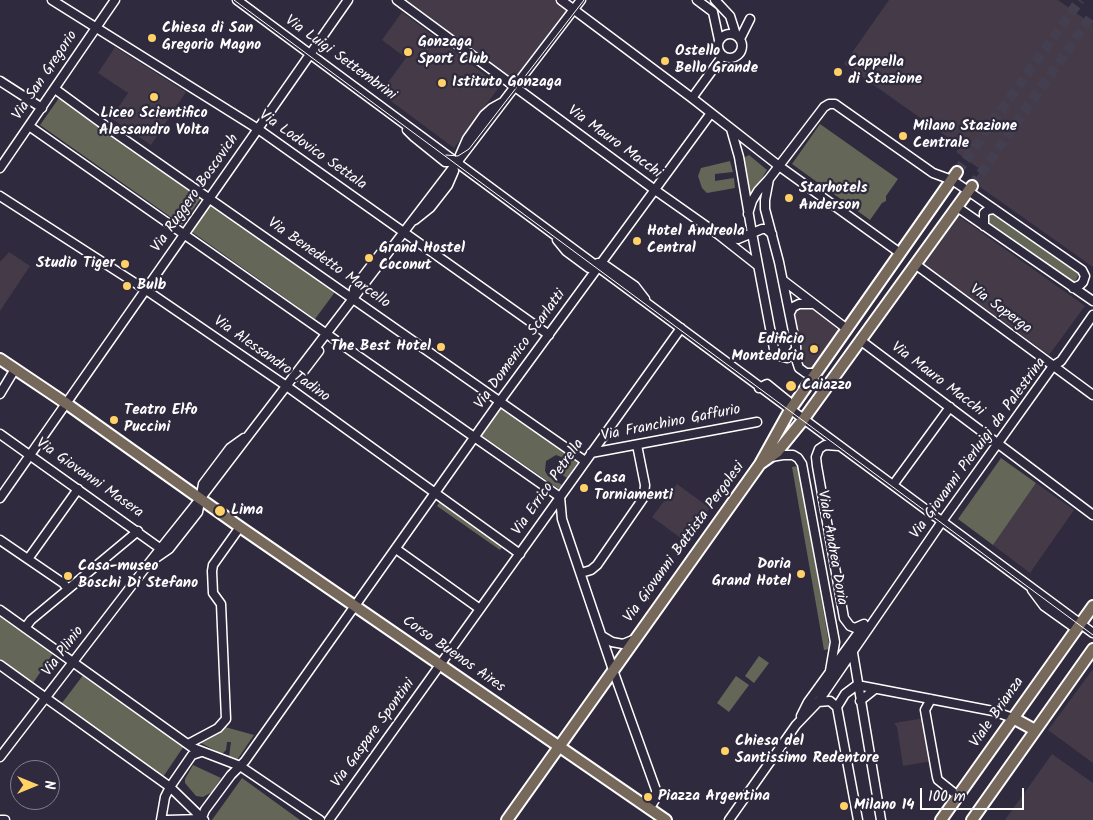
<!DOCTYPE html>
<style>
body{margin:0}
#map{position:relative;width:1093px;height:820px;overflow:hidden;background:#2f2a3d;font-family:Kalam,sans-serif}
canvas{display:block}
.north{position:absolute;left:10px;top:760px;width:50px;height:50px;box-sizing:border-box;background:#2f2a3d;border:1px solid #827f8b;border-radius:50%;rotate:90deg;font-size:14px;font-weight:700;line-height:20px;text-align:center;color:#fff}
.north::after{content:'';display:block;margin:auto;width:18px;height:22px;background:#ffd166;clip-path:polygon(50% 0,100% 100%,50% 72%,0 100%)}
.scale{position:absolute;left:920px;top:788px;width:104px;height:22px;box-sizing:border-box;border:2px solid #fff;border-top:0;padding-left:6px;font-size:15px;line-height:18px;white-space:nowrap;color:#fff;-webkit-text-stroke:4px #2f2a3d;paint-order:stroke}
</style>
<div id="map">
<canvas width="1093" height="820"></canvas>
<div class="north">N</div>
<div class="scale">100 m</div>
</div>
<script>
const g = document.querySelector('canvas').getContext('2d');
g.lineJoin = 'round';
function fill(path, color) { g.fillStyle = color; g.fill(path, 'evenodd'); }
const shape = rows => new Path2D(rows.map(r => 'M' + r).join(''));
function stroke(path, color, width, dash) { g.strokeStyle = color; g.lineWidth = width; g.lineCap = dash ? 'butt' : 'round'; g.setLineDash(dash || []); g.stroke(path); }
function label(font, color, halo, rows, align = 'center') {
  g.font = font + ' Kalam,sans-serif'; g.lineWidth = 4.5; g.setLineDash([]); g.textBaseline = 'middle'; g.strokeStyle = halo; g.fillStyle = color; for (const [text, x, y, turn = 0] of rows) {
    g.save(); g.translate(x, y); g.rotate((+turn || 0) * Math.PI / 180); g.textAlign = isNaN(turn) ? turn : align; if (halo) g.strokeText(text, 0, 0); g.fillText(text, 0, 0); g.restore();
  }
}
fill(shape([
 [406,0,560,0,573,9,515,86,403,4],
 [889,0,1058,0,1093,25,1093,267,973,182,981,170,956,152,960,146,844,64],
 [402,12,500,86,454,148,380,93,406,58,382,40],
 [115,47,186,92,151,145,111,118,128,93,98,73],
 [957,215,1085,306,1049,355,922,263],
 [9,252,30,266,0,311,0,262],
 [813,305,845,329,814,372,800,368,790,313,794,307],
 [1036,483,1074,510,1030,573,993,545],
 [677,484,710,508,686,542,652,517],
 [1093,669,1093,763,1048,730],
 [925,718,932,761,903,766,897,727,894,723],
 [1052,754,1093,783,1093,820,1005,820]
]), '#443a48');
fill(shape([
 [59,98,201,198,182,225,40,125],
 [820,124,898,179,886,196,886,201,882,203,870,220,792,164],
 [749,155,767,170,750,197,742,159],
 [730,161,733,172,715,174,715,181,734,178,735,188,707,193,702,188,698,176,701,168],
 [211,205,335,292,315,319,192,232],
 [994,211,1081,271,1074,283,987,223,988,215],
 [501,408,578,462,567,478,556,471,564,458,556,455,546,461,545,471,548,476,562,485,559,489,481,435],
 [1001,458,1036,483,993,545,958,519],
 [798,466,830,649,824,650,792,467],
 [441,500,503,546,500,550,437,506],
 [0,615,54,652,33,683,0,660],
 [759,656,769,663,754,683,745,676],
 [84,674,184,746,163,777,62,703],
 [736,676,749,685,729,712,717,703],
 [225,727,254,735,237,760,229,757,231,742,227,742,226,750,222,754,201,743,202,741,220,731],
 [193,765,221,778,212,792,203,797,196,796,185,783,185,779],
 [242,778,300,820,212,820]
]), '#646758');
stroke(shape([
 [957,172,1080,0],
 [972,186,1093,14]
]), '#443f50', 10, [10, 5]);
const minor = shape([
 [52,0,258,129,549,335],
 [237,0,1093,633],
 [397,0,655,190,719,235,757,265],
 [561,0,692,98,779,166,900,253],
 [697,0,713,12,719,40],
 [715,0,730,16,736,35],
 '718 46a12 12 0 1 1 24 0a12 12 0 1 1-24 0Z',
 [740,39,750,19],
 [0,81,42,108],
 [55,89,111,130,585,461],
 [692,98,719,61,722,55],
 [29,126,560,497],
 [731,129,739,157,752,233,774,349,779,356,787,358,791,355,796,349],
 [407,130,414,137,445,162,459,162],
 [460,155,467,139,484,115,492,108,501,103],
 [0,168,115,0],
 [769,179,765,200,765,209,779,262,796,346,797,362,799,368,806,373,816,373],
 [0,196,146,290,285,385,520,554],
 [957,207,1093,301],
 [748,214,752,201,758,191,769,179,824,107,829,104,835,104,933,173,952,180,961,186,1082,270,1085,276,1083,282,1080,285,1073,288],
 [415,220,430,208,448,185,454,171],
 [984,226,984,213,988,210,994,209],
 [723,237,738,239,762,229,766,229,772,234],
 [557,240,566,251,589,268,599,267],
 [598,263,602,263,635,286,645,299],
 [915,264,1093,395],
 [784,281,847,329],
 [353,298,354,289,357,284,380,254,390,248],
 [790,313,793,307,799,304,813,304],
 [860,340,1093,515],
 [293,377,300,376,319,351],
 [759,388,767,384,788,401,790,410],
 [0,394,15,369],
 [0,434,161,549],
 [839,446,825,445,819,449,816,457,817,466,844,618,850,626,855,628,864,624],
 [591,453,757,422],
 [771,457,783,455,793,455,798,458,802,464,835,642,830,671],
 [893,485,950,407],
 [560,497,562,519,613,670,656,790,656,798,649,809],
 [0,498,348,0],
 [0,540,63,583,68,589],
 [396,549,480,609],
 [156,558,169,549,198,512,203,484,230,448,244,438],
 [28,559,78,489],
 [581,573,591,570,597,565,644,497,645,485,637,445],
 [1032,590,1044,606,1072,626,1080,624],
 [0,610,193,748,240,766,320,820],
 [25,628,31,620,138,531],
 [602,636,612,642,623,644,635,639],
 [853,653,881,820],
 [0,665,170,787,204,820],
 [857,685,993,711,1013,718],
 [931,699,925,710,937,777,938,780,958,796],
 [860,701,875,689],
 [818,702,830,701,837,707,858,820],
 [837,707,845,694,857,685],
 [801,716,808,702,864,625],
 [188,744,218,728,226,719,221,604,213,593,212,571,213,565,240,527],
 [0,757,149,563,200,499,581,0],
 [0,820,5,820],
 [161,820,165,797,170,787,192,755,201,752],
 [167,820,202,819],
 [201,820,205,810,231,775,245,761,500,401,711,113],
 [329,820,681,328],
 [729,820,796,725,818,702,943,520,1053,366,1061,361,1093,315]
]);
const major = shape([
 [0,359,67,404,240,527,666,820],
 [760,464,777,452,803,420,972,186],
 [1013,718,1035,730],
 [507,820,760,464,790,410,957,172],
 [941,820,1093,606],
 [972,820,1093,649]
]);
stroke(minor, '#fff', 11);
stroke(major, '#fff', 14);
stroke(minor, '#2f2a3d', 8);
stroke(major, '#76695c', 10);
stroke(shape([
 [234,0,1093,635],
 [446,155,458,156,469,149,584,0]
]), '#fff', 1);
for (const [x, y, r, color] of [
 [152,38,5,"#ffd166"],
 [408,52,5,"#ffd166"],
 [665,61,5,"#ffd166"],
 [838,72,5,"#ffd166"],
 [442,83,5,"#ffd166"],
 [154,97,5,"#ffd166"],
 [903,136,5,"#ffd166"],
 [789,198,5,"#ffd166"],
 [637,241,5,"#ffd166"],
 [369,258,5,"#ffd166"],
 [125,264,5,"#ffd166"],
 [127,286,5,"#ffd166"],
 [441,347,5,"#ffd166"],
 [814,349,5,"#ffd166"],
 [791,386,6,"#ffd166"],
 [114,420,5,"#ffd166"],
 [584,488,5,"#ffd166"],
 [220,511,6,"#ffd166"],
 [801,574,5,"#ffd166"],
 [68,576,5,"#ffd166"],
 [725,751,5,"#ffd166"],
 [648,797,5,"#ffd166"],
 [844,806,5,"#ffd166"]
]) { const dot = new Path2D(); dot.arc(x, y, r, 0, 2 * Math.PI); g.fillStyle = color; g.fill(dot); stroke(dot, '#2f2a3d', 2); }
label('bold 15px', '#fff', '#2f2a3d', [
 ["Chiesa di San",162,29],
 ["Gregorio Magno",162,46],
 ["Gonzaga",418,43],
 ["Sport Club",418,60],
 ["Ostello",675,52],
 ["Bello Grande",675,69],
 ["Cappella",848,63],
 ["di Stazione",848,80],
 ["Istituto Gonzaga",452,83],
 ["Liceo Scientifico",154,114,"center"],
 ["Alessandro Volta",154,131,"center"],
 ["Milano Stazione",913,127],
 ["Centrale",913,144],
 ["Starhotels",799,189],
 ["Anderson",799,206],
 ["Hotel Andreola",647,232],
 ["Central",647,249],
 ["Grand Hostel",379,249],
 ["Coconut",379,266],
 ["Studio Tiger",115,264,"right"],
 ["Bulb",137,286],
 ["Edificio",804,340,"right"],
 ["Montedoria",804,357,"right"],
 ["The Best Hotel",431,347,"right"],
 ["Caiazzo",802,386],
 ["Teatro Elfo",124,411],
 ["Puccini",124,428],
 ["Casa",594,479],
 ["Torniamenti",594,496],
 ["Lima",231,511],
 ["Doria",791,565,"right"],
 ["Grand Hotel",791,582,"right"],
 ["Casa-museo",78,567],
 ["Boschi Di Stefano",78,584],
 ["Chiesa del",735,742],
 ["Santissimo Redentore",735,759],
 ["Piazza Argentina",658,797],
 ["Milano 14",854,806]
], 'left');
label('15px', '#fff', '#2f2a3d', [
 ["Via Luigi Settembrini",340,59,36],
 ["Via San Gregorio",46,76,-56],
 ["Via Mauro Macchi",614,143,36],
 ["Via Lodovico Settala",312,151,35],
 ["Via Ruggero Boscovich",196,194,-55],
 ["Via Benedetto Marcello",328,264,35],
 ["Via Soperga",1000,310,36],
 ["Via Domenico Scarlatti",521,350,-54],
 ["Via Alessandro Tadino",271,360,35],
 ["Via Mauro Macchi",937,380,37],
 ["Via Franchino Gaffurio",671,424,-11],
 ["Via Giovanni Pierluigi da Palestrina",979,449,-54],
 ["Via Giovanni Masera",89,479,35],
 ["Via Errico Petrella",549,488,-55],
 ["Via Giovanni Battista Pergolesi",685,543,-54],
 ["Viale Andrea Doria",831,548,80],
 ["Via Plinio",64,652,-53],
 ["Corso Buenos Aires",453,655,35],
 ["Viale Brianza",998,713,-55],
 ["Via Gaspare Spontini",374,734,-54]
]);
</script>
